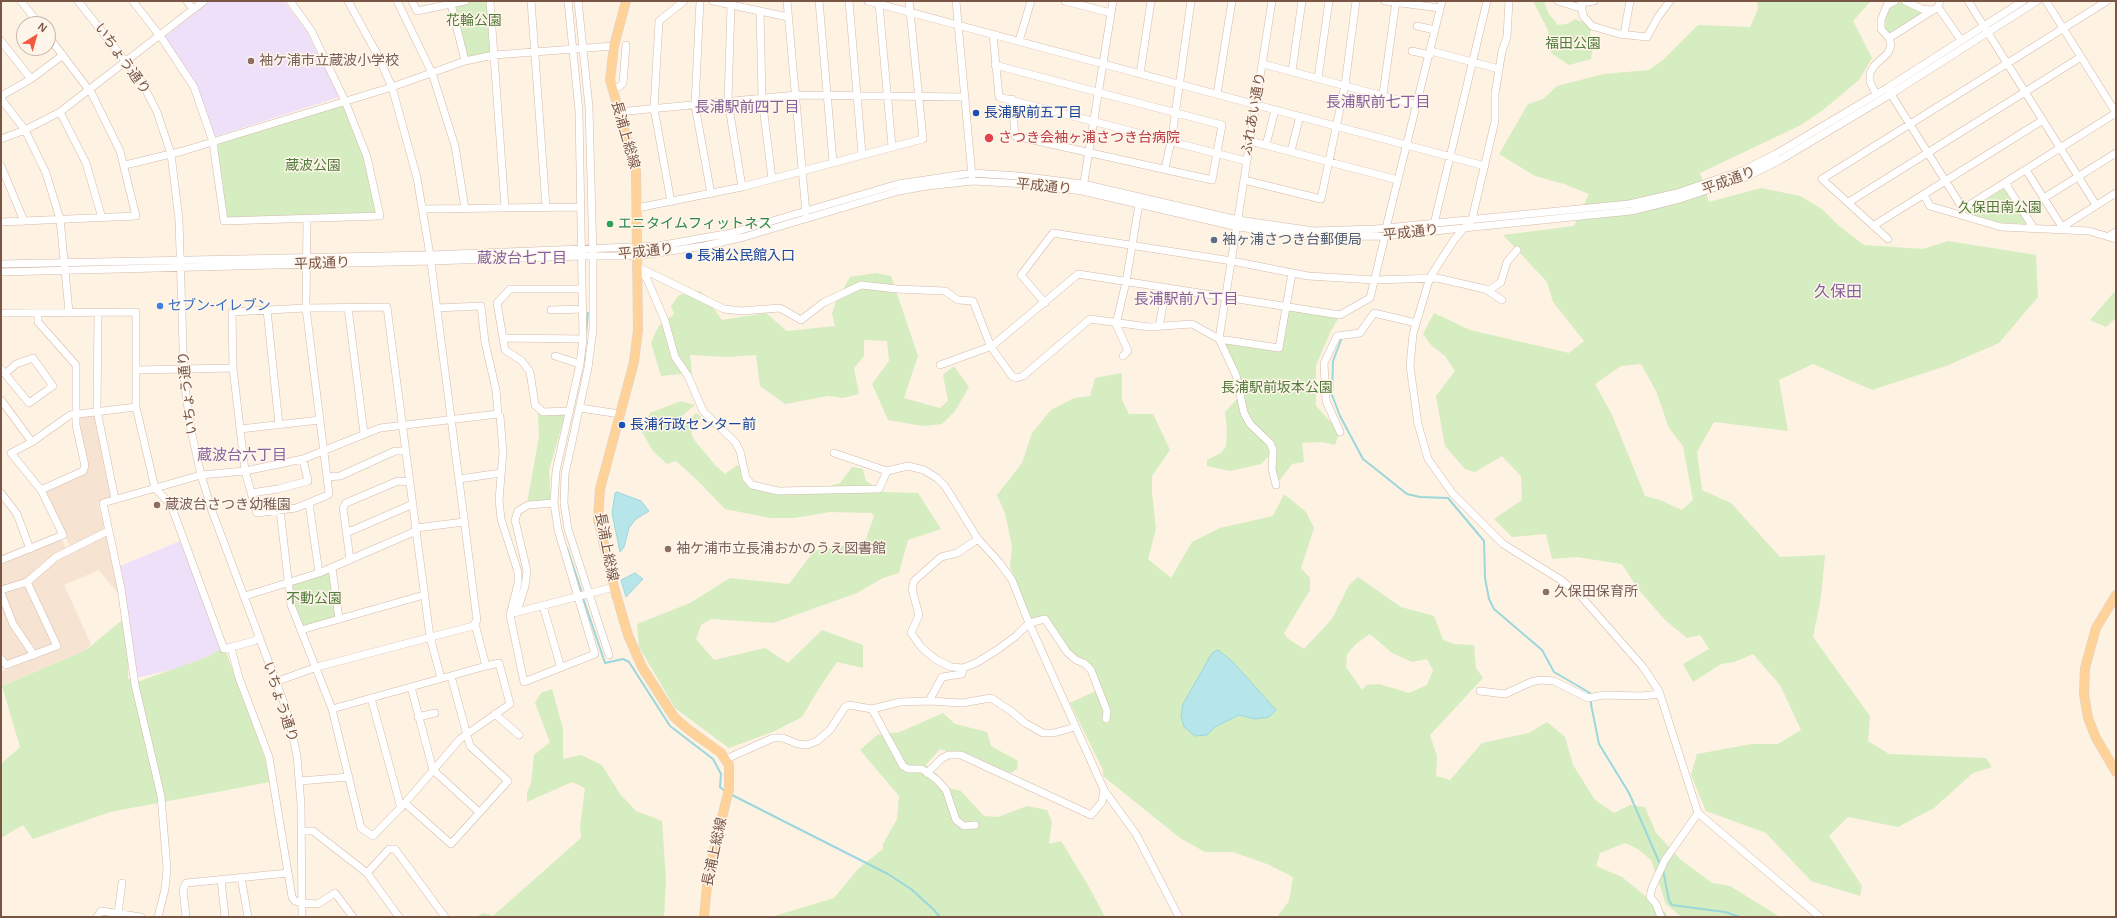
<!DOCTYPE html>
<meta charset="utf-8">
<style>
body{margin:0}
#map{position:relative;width:2117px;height:918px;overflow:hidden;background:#fef2e3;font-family:Helvetica,sans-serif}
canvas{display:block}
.frame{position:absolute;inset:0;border:2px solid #795546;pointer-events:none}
.north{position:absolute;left:16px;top:16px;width:40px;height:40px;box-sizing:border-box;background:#fff6eb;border:1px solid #c9b6a9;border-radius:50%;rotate:37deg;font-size:11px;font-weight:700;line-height:16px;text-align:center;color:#795546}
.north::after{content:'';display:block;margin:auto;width:14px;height:18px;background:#f3593d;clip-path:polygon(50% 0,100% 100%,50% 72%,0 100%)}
</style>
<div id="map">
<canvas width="2117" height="918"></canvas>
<div class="frame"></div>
<div class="north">N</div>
</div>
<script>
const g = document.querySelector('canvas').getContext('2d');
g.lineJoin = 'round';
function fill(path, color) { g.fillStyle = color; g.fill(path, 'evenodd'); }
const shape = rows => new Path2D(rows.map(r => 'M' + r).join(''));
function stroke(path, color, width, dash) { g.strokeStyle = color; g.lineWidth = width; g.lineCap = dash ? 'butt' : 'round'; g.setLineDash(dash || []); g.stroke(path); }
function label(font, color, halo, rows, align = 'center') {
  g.font = font + ' Helvetica,"Noto Sans JP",sans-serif'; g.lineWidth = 3; g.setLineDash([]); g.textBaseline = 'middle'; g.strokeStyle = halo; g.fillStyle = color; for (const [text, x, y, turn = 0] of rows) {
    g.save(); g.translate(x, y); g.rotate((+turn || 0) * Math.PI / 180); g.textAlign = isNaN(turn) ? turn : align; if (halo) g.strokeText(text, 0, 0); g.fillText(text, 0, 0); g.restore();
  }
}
fill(shape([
 [80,415,96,415,111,499,98,503,105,531,70,547,44,489,88,470,81,449],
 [106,535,119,595,99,570,64,585,91,644,86,650,1,686,1,672,61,647,31,585,32,580,47,566],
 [58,539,62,540,66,549,42,563,28,578,1,587,1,561],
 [21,585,26,588,53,640,51,646,37,651,33,649,16,622,5,595,7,591],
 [1,600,28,651,27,655,6,661,1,654]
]), '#f6e3d1');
fill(shape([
 [210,1,284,1,307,32,339,97,214,137,196,85,165,37],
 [180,541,222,648,207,657,179,668,135,678,118,567]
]), '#efe0fa');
fill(shape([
 [465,1,490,1,494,55,465,61,451,4],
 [1533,1,1544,1,1548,13,1558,25,1567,24,1575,19,1592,26,1590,34,1593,44,1591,59,1569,65,1551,53,1548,30],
 [1757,1,1871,1,1853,21,1872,58,1859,80,1823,110,1801,125,1700,173,1709,202,1761,188,1800,196,1822,209,1839,226,1864,245,1923,249,1948,241,2036,255,2038,297,1999,343,1946,366,1872,390,1813,364,1779,380,1788,431,1714,422,1697,452,1702,490,1731,503,1780,557,1825,555,1821,597,1813,637,1870,716,1868,741,1889,754,1986,758,1992,767,1973,773,1934,808,1898,827,1848,817,1829,836,1862,886,1860,896,1811,881,1766,833,1706,811,1691,775,1697,754,1752,744,1778,744,1801,730,1780,685,1753,654,1734,662,1721,664,1693,682,1683,664,1709,649,1700,635,1687,638,1665,620,1638,589,1622,564,1576,557,1552,559,1546,534,1512,537,1494,519,1522,500,1521,476,1502,456,1475,472,1465,469,1445,446,1436,396,1455,371,1445,356,1431,345,1423,334,1434,313,1470,330,1569,353,1584,341,1553,302,1547,282,1503,235,1574,226,1589,194,1564,184,1535,176,1499,154,1528,104,1543,99,1557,86,1604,74,1649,70,1664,59,1698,25,1750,27,1758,9],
 [1641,364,1656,391,1669,428,1683,446,1693,500,1682,510,1660,500,1645,496,1612,415,1595,384,1621,366],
 [1895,1,1922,9,1932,10,1889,38,1881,24,1887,5],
 [345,101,367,157,380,216,224,221,216,147,221,143],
 [2005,188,2029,224,2003,223,1966,214,1965,212],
 [876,273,891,276,918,356,904,398,940,408,948,401,943,375,954,366,969,387,955,411,942,424,923,426,888,420,872,384,889,361,887,341,864,340,864,356,854,368,859,394,843,398,828,396,785,404,760,386,756,355,728,357,690,355,692,373,661,376,651,343,658,327,674,314,671,306,679,295,701,291,722,320,766,313,787,331,835,326,832,313,837,299,850,277],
 [2116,290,2116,318,2106,327,2090,320],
 [1286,306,1340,315,1331,331,1316,365,1316,406,1340,432,1335,445,1321,442,1302,443,1304,462,1292,464,1276,485,1272,453,1261,464,1230,471,1207,466,1207,460,1221,453,1226,446,1227,430,1225,412,1239,397,1236,375,1219,339,1279,348],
 [1122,373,1122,400,1129,414,1153,414,1170,450,1152,476,1152,492,1156,529,1148,559,1171,578,1192,542,1220,528,1273,516,1284,494,1306,512,1314,528,1301,568,1310,578,1310,590,1284,633,1287,638,1304,649,1332,619,1349,585,1358,577,1401,607,1434,616,1443,640,1454,644,1474,645,1476,668,1483,678,1430,735,1437,756,1436,776,1450,780,1482,743,1529,733,1547,722,1565,737,1573,765,1595,800,1614,813,1630,805,1645,807,1656,833,1681,860,1712,883,1730,886,1780,917,1684,917,1679,915,1666,904,1651,860,1638,849,1625,843,1600,853,1596,866,1622,877,1666,913,1667,917,1277,917,1289,901,1293,877,1267,864,1233,852,1205,852,1180,838,1103,776,1103,770,1070,703,1102,688,1089,664,1076,657,1069,650,1046,617,1032,621,1010,567,1012,547,1005,513,997,495,1022,463,1032,433,1051,410,1074,398,1090,396,1095,378],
 [1370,634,1392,653,1412,662,1427,659,1433,670,1427,685,1409,693,1379,684,1366,685,1362,690,1346,667,1347,654,1356,644],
 [681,401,695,405,682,416,682,424,686,423,696,413,701,417,691,433,695,441,716,466,725,474,737,465,742,469,741,476,756,488,805,493,840,483,852,467,863,469,866,481,884,492,918,493,941,529,908,540,899,573,883,578,857,593,773,623,711,619,701,625,696,639,714,660,765,648,788,663,822,630,863,645,863,668,837,662,818,690,802,717,775,731,729,748,675,708,639,647,637,624,690,603,730,578,789,584,814,551,865,542,874,516,871,513,830,512,794,518,770,518,725,509,697,480,676,461,667,464,652,450,641,430,650,413],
 [538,413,543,415,563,413,565,415,549,470,551,500,527,503,539,437],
 [332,568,339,619,301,630,291,605,289,582],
 [128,615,128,679,140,681,207,657,222,648,226,652,265,759,270,782,110,812,33,839,23,825,1,838,1,764,20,747,2,686,86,650],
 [552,689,563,729,563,759,581,755,602,765,620,794,636,811,662,821,666,880,664,917,476,917,483,913,493,916,581,838,580,827,585,788,572,782,527,802,527,792,531,784,534,755,550,742,535,703,541,693],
 [943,713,955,724,987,732,991,746,1018,761,1017,769,1011,773,940,749,926,765,939,776,934,784,961,791,984,816,998,817,1027,806,1047,810,1052,822,1049,844,1061,841,1089,887,1105,917,771,917,834,898,858,869,883,849,883,844,897,819,899,796,860,750,877,735,900,732]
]), '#d5edc0');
const water = shape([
 [617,492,641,501,649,511,636,519,629,528,624,547,620,552,612,513,615,493,617,492],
 [635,573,643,579,626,597,621,580,635,573],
 [1218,650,1232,661,1276,710,1269,717,1255,719,1239,715,1215,727,1207,735,1195,736,1184,727,1181,716,1183,704,1212,653,1218,650]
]);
fill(water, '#b6e6ea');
stroke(water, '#9bd7dc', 1);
stroke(shape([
 [1341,340,1333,361,1332,395,1340,416,1363,459,1407,494,1420,497,1448,498,1484,541,1485,578,1489,599,1494,609,1542,650,1554,672,1590,693,1591,704,1599,744,1629,793,1660,864],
 [583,364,588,313],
 [567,548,582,593],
 [583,598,605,663,623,659,629,662,670,726,713,759,721,774,720,787,726,792],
 [730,794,888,874,911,889,932,908,940,917],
 [1663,870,1669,900,1672,905,1725,912,1740,917]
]), '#9bd7dc', 2);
const minor = shape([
 [21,1,39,24],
 [78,1,141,81,157,112,171,154,179,220,184,380,191,430,201,475,212,511,285,706,292,733,297,756,301,805,302,917],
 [133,1,163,40,194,87,213,142,224,221,380,216,367,157,345,101,311,30,290,1],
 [187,1,193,9],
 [397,1,432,73,455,146,465,209],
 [412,1,417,11,465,1],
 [490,1,505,208],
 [531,1,546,207],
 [578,1,589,107,593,256,593,329,588,368,565,474,564,503,568,529,609,655],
 [700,1,695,105,711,194],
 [713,1,788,17],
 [787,1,806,213],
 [819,1,833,162],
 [849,1,862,154],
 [868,1,1485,166],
 [956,1,972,176],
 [1065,1,1111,13],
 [1272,1,1219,339,1236,375,1244,413,1250,424,1270,443,1273,450,1272,469,1276,485],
 [1385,1,1440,8],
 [1509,1,1507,37,1502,51,1495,94,1495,121,1472,219,1454,240,1430,277,1413,334,1410,366,1418,424,1428,459,1453,494,1503,544,1561,580,1579,594,1643,667,1659,691,1698,813,1820,917],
 [1558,1,1580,8],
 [1581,1,1583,16,1592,26,1619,34,1647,37,1658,17,1670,1],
 [1905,1,1922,9,1932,10],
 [1968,1,2096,205],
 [2046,1,2116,113],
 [1581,3,1594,1],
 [451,4,465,61],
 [879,4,892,146],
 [731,5,728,101,742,187],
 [1938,7,1961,40],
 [760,11,762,98,772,179],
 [1417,26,1435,30],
 [993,34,999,97,1246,161],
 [1624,34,1630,1],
 [1889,38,1938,7,1940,1],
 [1,41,31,79],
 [1019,41,1031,1],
 [1412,51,1430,55],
 [1431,51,1499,69],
 [1263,64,1417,105],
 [995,65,1222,125,1212,180,1015,136,1012,99],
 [1292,71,1302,1],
 [1140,74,1151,1],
 [1318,78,1329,1],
 [611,88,619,87,623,83,626,45],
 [1889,91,1963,209,1961,213],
 [1217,94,1232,1],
 [1383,94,1396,1],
 [1876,94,1870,82,1870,73,1874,66,1888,53,1891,45,1889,38,1881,29,1881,20,1887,5,1895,1],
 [1,96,31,79,63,55],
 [1,99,25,130,46,173,60,219,69,312],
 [60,112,86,163,102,218],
 [618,112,796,95,965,97],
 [1,139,25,130,60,112,204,1],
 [1250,141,1398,180],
 [1266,145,1275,110],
 [1291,151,1300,116],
 [125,165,183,151,392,87,465,61,494,55,614,46],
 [1,166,24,221],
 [1165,168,1172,137,1191,1],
 [2026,170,2062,227],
 [1244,180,1321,199,1345,85,1356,1],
 [2005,183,2033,227],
 [1083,188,1113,1],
 [1924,195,1930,206,2001,227,2089,231,2116,239],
 [2044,198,2116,153],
 [671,202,654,108,659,21,684,1],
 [1849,202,2081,57],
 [637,208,742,187,923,139,909,1],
 [422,209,580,207],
 [1963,209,2116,113],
 [307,219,306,308,329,493,328,495,296,508,257,513,245,471,233,368,232,312,306,308,387,307,430,637,441,678],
 [1,222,136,216,120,151,92,94,48,36],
 [1434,224,1487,1],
 [1873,226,2043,120],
 [1386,228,1442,1],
 [2059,229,2116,193],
 [2109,236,2116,232],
 [1888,239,1822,179,2107,1],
 [1,264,430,255,658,246,731,233,898,184,972,173,1019,176,1083,184,1238,220,1314,231,1376,229,1629,204,1677,193,1744,170,1776,154,1887,88,2023,1],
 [638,267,724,309,741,311,780,308,801,320,823,303,861,285,897,289,945,291,958,300,973,301,991,347,1012,376,1016,378,1023,376,1090,319,1149,327,1192,324,1219,339,1279,348,1292,273],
 [639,269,647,279,665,321,675,357,688,376,703,411,735,442,740,451,746,478,752,485,778,491,879,489,887,471],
 [1,272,431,261,581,256,637,256,704,246,744,237,899,191,927,186,973,181,1026,184,1082,191,1238,227,1314,237,1385,236,1631,211,1680,199,1746,177,1780,160,1891,94,2037,1],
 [1488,291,1501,282,1507,262,1517,250],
 [1045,303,1021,275,1053,233,1232,261,1308,276,1375,280,1437,278,1485,289,1502,300],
 [348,308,364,433],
 [437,308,481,306,485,342,496,390,498,414,500,416,503,452,499,500,501,519,518,572,518,583,510,615,524,682,595,654,558,530,554,503,556,471,580,364,583,339,579,111,568,1],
 [267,310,279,425],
 [551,310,583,309],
 [1,313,136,312,136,407,155,488,171,505,224,649,254,641,259,637],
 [38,313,38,322,76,365,76,425,85,466,83,471,41,490],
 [98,313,97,411,115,499],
 [1159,326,1166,289],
 [504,338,583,339],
 [555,356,580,364],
 [1123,356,1128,351,1116,324,1126,282,1139,204],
 [940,365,992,346,1078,274,1340,315,1370,298,1385,236],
 [1,369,29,403,53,386,33,358,16,364,6,373],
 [136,370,233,368],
 [1,400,32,442],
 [580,408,620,414],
 [569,411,543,412,535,405,530,372,522,361,505,350,497,303,510,289,582,289],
 [240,429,320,420],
 [1340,432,1326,401,1324,363,1337,336,1360,333,1374,313,1416,323],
 [834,453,887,471,908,466,924,470,937,478,945,486,978,539,999,562,1012,580,1029,623,1104,790,1136,834,1179,917],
 [327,477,340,476,395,451,406,451],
 [459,479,501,473],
 [410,482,398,481,346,503,343,508,346,529,351,531,413,504],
 [1,493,17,514,30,549],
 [251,493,278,489,308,481,303,459],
 [309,503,319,573],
 [280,510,291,605,332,709,361,828,373,836,405,803,460,739,510,704,499,663,486,666],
 [416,528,464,522],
 [346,529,350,560],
 [978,539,957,553,941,557,914,581,912,589,919,615,911,633,922,648,935,659,951,667,963,668,976,663,997,650,1016,636,1029,623,1045,619,1067,652,1076,660,1084,663,1091,670,1107,711,1106,719],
 [1,560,63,535,41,490,11,453,32,442,70,415,136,407],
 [332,568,339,619],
 [1,590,27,582,56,557,108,531],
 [1,593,13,624,34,655],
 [245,596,319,573,416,531],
 [543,606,561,668],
 [517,612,525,586,527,571,515,520,518,511,528,505,554,503],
 [514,613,614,587],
 [301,630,424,595],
 [231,648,239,678,269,757,292,897,295,901,301,903,318,904,335,893,353,917],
 [1,659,6,665,57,646,27,582],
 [275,682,317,667,473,626,477,620,430,255,417,178,392,87,377,54,348,1],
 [411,687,433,770,479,812],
 [1480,691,1505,694,1531,682,1540,680,1554,681,1588,698,1604,695,1641,696,1660,694],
 [371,698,401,808],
 [929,701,942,677,962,674,963,668],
 [332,709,486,666,475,624],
 [872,709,903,766,908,769,922,769,937,780,946,790,956,820,964,826,975,825],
 [495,714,519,735],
 [418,717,435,713],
 [726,759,773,738,783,738,798,744,807,745,817,741,830,730,845,707,849,705,872,709,900,702,929,701,962,703,991,698,1011,711,1025,723,1043,733,1054,733,1075,727],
 [927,773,941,759,948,755,961,755,1091,815,1102,802,1104,790],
 [300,781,349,777],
 [405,803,451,844,508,781,470,746,451,676],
 [303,831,313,831,367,873,399,917],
 [367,873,389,849,395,849,445,917],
 [241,877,248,917],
 [221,879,225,917],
 [118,914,122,883],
 [97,917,101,911,141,917],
 [158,917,165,889,167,869,161,796,135,685,121,588,103,503,201,475,245,471,303,459,380,428,498,414],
 [186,917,183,890,186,883,288,873],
 [1661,917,1656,904,1650,897,1652,888,1665,860,1698,813]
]);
const major = shape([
 [626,1,614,46,610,80,636,171,638,330,634,362,600,489,598,519,614,587,628,635,642,667,674,717,689,730,721,753,729,765,729,789,708,875,704,917],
 [2116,595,2096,628,2085,668,2084,694,2088,718,2096,738,2116,772]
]);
stroke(minor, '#d3baab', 8);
stroke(major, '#dcd3cf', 10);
stroke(minor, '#fff', 7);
stroke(major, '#ffd299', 9);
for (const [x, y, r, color] of [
 [251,61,4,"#8d6e63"],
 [976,113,4,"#1a4fb4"],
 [989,138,5,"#e0444e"],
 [610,224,4,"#2e9e5b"],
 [1214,240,4,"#5c6f8a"],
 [689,256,4,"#1a4fb4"],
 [160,306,4,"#3f7fe0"],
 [622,425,4,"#1a4fb4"],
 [157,505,4,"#8d6e63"],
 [668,549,4,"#8d6e63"],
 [1546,592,4,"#8d6e63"]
]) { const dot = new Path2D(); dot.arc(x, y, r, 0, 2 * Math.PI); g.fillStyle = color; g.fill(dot); stroke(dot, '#fff6eb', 1.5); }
label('14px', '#527a3b', '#fff6eb', [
 ["花輪公園",474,21],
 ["福田公園",1573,44],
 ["蔵波公園",313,166],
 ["久保田南公園",2000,208],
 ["長浦駅前坂本公園",1277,388],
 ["不動公園",314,599]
]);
label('14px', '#795546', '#fff6eb', [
 ["いちょう通り",122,59,54],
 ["ふれあい通り",1254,114,-80],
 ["長浦上総線",625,135,74],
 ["平成通り",1729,181,-20],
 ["平成通り",1044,187,6],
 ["平成通り",1411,233,-6],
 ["平成通り",646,252,-6],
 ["平成通り",322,264,-2],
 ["いちょう通り",188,393,-96],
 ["長浦上総線",606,547,79],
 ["いちょう通り",280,702,72],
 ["長浦上総線",715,852,-78]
]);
label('14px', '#785e54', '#fff6eb', [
 ["袖ケ浦市立蔵波小学校",259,61],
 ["蔵波台さつき幼稚園",165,505],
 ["袖ケ浦市立長浦おかのうえ図書館",676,549],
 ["久保田保育所",1554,592]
], 'left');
label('14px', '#164399', '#fff6eb', [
 ["長浦駅前五丁目",984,113],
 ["長浦公民館入口",697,256],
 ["長浦行政センター前",630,425]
], 'left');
label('14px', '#be3a42', '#fff6eb', [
 ["さつき会袖ヶ浦さつき台病院",998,138]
], 'left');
label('14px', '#27864d', '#fff6eb', [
 ["エニタイムフィットネス",618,224]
], 'left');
label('14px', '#4e5e75', '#fff6eb', [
 ["袖ヶ浦さつき台郵便局",1222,240]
], 'left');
label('14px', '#366cbe', '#fff6eb', [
 ["セブン-イレブン",168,306]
], 'left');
label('15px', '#85619d', '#fff6eb', [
 ["長浦駅前七丁目",1378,103],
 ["長浦駅前四丁目",747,108],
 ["蔵波台七丁目",522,259],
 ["長浦駅前八丁目",1186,300],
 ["蔵波台六丁目",242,456]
]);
label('16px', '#85619d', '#fff6eb', [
 ["久保田",1838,293]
]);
</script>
